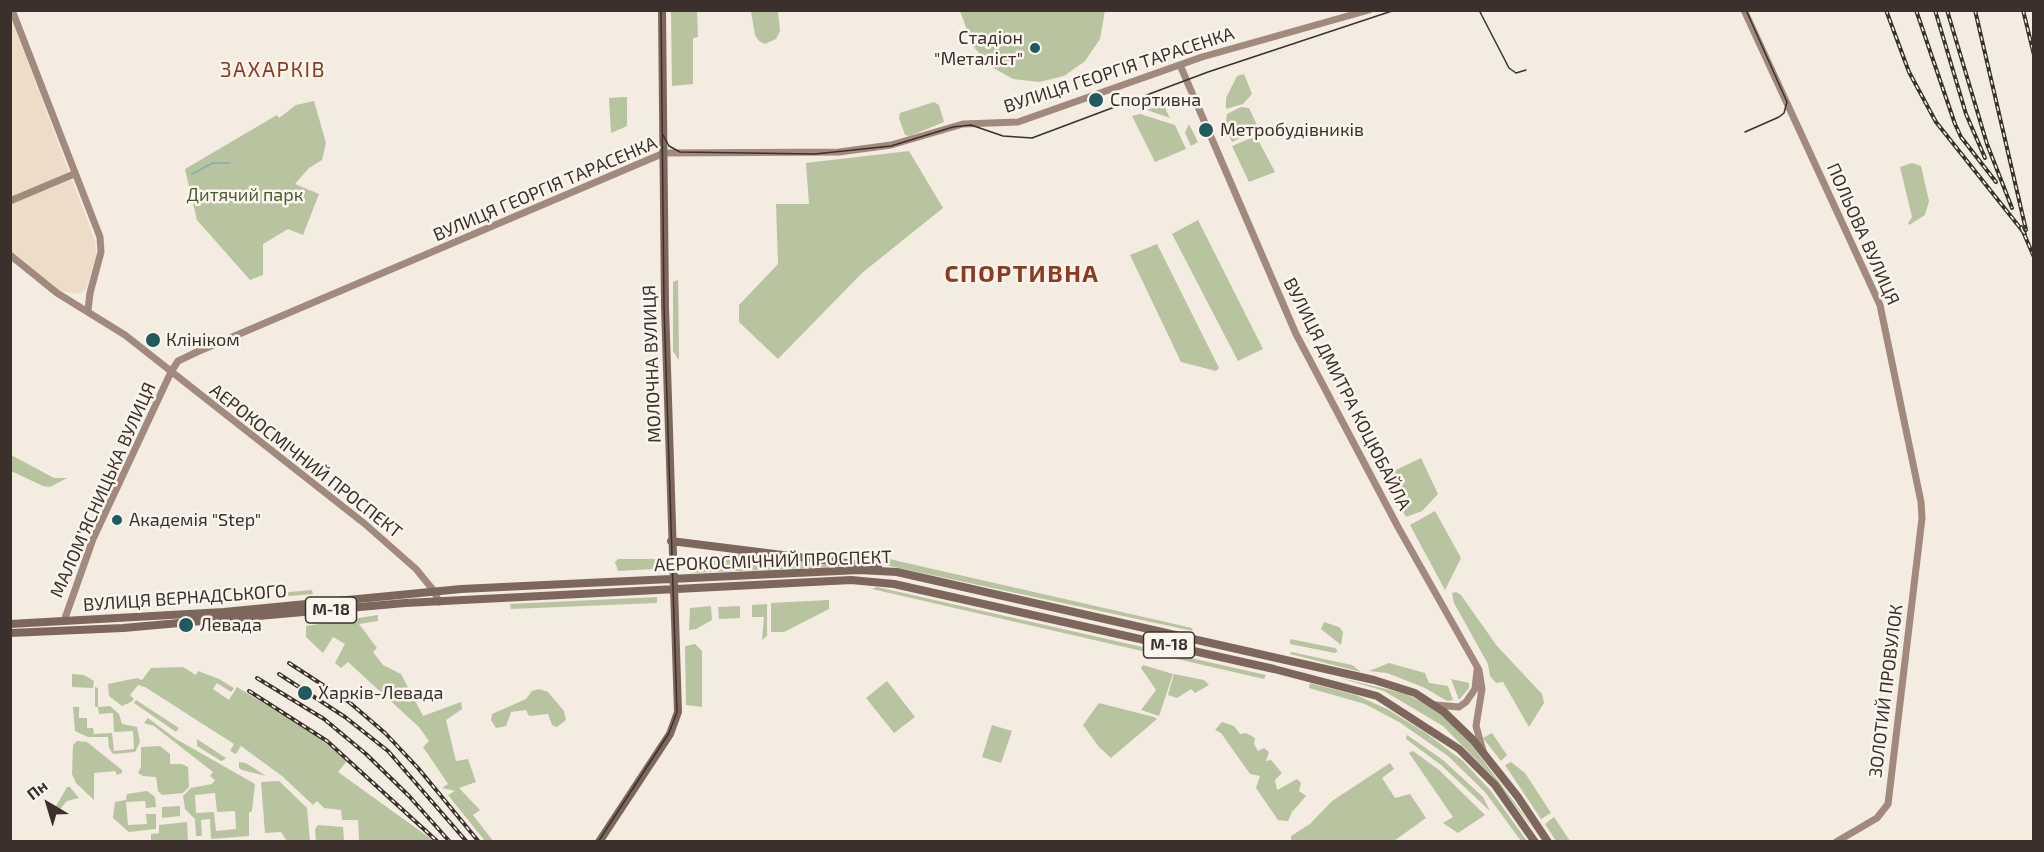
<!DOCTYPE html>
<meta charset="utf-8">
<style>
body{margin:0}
#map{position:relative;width:2044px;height:852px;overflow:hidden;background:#f4ebe1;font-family:"Exo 2",sans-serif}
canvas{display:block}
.frame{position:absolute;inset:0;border:12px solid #3b302b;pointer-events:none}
.north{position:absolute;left:18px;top:774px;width:60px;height:60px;-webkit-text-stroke:4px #fbf5ee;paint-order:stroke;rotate:322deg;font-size:16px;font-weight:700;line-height:24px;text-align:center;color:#3b302b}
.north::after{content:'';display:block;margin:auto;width:21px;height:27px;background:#3b302b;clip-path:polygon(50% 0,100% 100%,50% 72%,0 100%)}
</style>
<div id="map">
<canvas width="2044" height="852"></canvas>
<div class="frame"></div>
<div class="north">Пн</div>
</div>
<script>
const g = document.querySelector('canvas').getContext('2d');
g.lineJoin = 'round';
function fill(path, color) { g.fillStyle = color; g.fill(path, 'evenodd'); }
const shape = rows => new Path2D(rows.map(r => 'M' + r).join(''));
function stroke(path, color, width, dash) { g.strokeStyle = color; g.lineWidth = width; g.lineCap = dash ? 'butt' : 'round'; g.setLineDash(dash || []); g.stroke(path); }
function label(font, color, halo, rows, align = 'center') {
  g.font = font + ' "Exo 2",sans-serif'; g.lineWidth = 5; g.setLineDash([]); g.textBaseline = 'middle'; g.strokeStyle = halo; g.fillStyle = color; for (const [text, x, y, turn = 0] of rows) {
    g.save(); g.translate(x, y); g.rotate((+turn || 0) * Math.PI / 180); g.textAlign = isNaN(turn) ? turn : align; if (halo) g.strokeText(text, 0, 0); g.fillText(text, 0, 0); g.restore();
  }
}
fill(shape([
 [1105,10,1100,39,1085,61,1064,76,1039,82,1013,79,990,66,973,46,960,11],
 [671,11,697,11,698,37,693,38,693,84,672,86],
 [751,11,778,11,780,31,776,39,765,44,759,41,755,35],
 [1244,74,1252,94,1243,104,1226,109,1226,98,1237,76],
 [627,97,627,126,611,133,609,98],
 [314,101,326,143,322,160,309,168,295,184,319,194,303,235,288,229,263,244,263,275,250,280,197,220,185,169,277,115,279,118,296,105],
 [934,102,939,105,944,122,910,136,905,135,899,118,900,113],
 [1163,104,1170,118,1147,110],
 [1241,107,1249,108,1257,125,1256,130,1232,142,1225,127,1227,114],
 [1140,114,1175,125,1186,149,1155,162,1132,116],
 [1189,124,1198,142,1191,146,1185,133],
 [1256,136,1275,172,1249,182,1232,146],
 [909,151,943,208,862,273,778,359,739,322,739,305,778,264,776,204,809,204,806,163],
 [1912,163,1921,166,1929,201,1925,215,1909,225,1908,223,1912,217,1900,167],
 [1198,220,1263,349,1238,361,1172,234],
 [1157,244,1219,368,1216,371,1181,362,1130,255],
 [678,280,679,359,678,359,673,351,673,282],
 [11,455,54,478,67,478,50,487,43,486,11,471],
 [1421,458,1438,494,1422,511,1406,517,1383,476],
 [1435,511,1461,558,1445,590,1410,525],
 [741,553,832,566,833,567,690,573,688,568,718,557],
 [618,559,663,559,654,569,618,571,615,562],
 [889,559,1192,628,1193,631,876,563],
 [877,587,1266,675,1264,679,872,589],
 [312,590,313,594,278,597,277,593],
 [1456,592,1461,595,1497,646,1542,694,1544,703,1529,727,1503,682,1496,683,1490,676,1488,664,1454,603,1452,593],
 [264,593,265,599,238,601,237,594],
 [657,597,657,603,511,609,510,604],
 [829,600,829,609,784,632,771,632,771,603],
 [767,604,767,636,762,640,764,617,752,617,752,605],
 [711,606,712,620,696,629,689,630,690,608],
 [740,606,740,618,719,619,718,607],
 [378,615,378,621,359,624,377,648,373,652,383,665,401,674,423,716,461,702,462,709,446,720,456,761,468,759,476,782,459,788,480,810,473,815,493,841,485,841,448,795,455,791,442,788,448,784,423,747,429,741,419,727,348,662,341,668,335,663,345,644,333,637,323,653,306,637,306,626],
 [1324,622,1339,627,1343,632,1341,645,1321,629],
 [1290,639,1335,648,1338,651,1335,653,1290,644],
 [695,644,702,651,702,707,686,705,685,646],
 [1291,652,1352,665,1361,672,1290,654],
 [1389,663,1425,673,1429,683,1448,686,1453,700,1447,701,1425,688,1387,673,1369,671],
 [1143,665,1173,674,1159,716,1141,710,1156,690,1141,668],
 [183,667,196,675,198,671,219,679,234,688,231,692,217,683,213,689,229,700,237,687,317,736,347,761,338,772,434,841,359,841,358,820,342,820,341,810,324,808,317,801,313,805,282,776,241,746,236,754,230,751,234,744,145,687,138,685,130,695,134,699,131,702,122,706,109,696,108,684,137,678,142,680,151,668],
 [72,674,84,675,94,681,93,688,72,687],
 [1174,674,1204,680,1209,685,1195,693,1191,689,1177,698,1168,695],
 [1337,677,1406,694,1428,705,1447,718,1468,740,1543,841,1492,776,1443,726,1384,691],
 [1451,679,1469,683,1469,688,1459,700],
 [887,681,915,717,894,733,866,698],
 [1310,683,1356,695,1387,709,1426,733,1463,761,1491,791,1527,841,1521,841,1485,792,1448,756,1399,722,1365,704,1309,688],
 [95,687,98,688,98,707,110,706,119,714,122,724,137,727,140,742,135,752,113,754,109,748,108,737,88,737,75,731,73,707,79,707,79,718,87,718,87,728,93,728,94,734,112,733,114,751,134,749,133,731,114,732,113,713,99,714,98,707,95,707],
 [539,689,548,692,564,711,566,720,557,727,552,725,548,714,529,716,526,710,511,712,506,726,496,728,491,720,492,714,526,699,532,691],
 [136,700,179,728,176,732,134,703],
 [1099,703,1154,717,1157,719,1111,758,1099,747,1083,725],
 [148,718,176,739,255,784,252,811,249,813,249,836,211,839,210,819,201,820,202,836,196,836,195,819,185,809,183,796,191,788,212,784,215,780,210,776,213,772,154,726,144,723],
 [215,793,217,812,235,811,236,829,216,831,214,812,196,813,195,795],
 [1222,722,1234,726,1240,734,1246,733,1255,738,1254,744,1258,751,1264,748,1269,752,1266,761,1271,760,1282,773,1275,780,1277,790,1297,779,1301,783,1299,791,1306,796,1292,812,1288,821,1278,820,1256,788,1260,776,1250,774,1221,733,1215,730],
 [992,725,1012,731,1001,763,982,757],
 [1492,733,1507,755,1501,761,1483,738],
 [1407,735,1443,760,1483,797,1490,811,1441,765,1406,739],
 [197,739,226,758,224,760,221,761,197,746],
 [77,741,87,742,122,770,122,773,117,775,115,771,94,773,94,800,76,783,72,774,73,745],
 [160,746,170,754,170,764,182,764,188,767,189,787,183,793,162,795,158,791,156,777,143,776,138,773,141,767,141,747],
 [1413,751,1439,770,1485,815,1458,833,1443,823,1453,817,1409,753],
 [239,762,246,763,266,776,242,770,239,768],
 [1511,762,1525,773,1551,813,1541,819,1505,765],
 [1390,763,1394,769,1382,778,1395,798,1410,794,1426,818,1394,841,1291,841,1291,836,1310,824,1332,801],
 [279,781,307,808,310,841,287,841,281,832,265,833,261,782],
 [67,787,70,787,79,798,67,801,60,809,55,808],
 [147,791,155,797,156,807,146,808,145,801,126,802,128,825,147,824,146,814,156,814,156,829,129,832,113,818,115,802,126,800,127,794],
 [180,806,180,816,162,818,162,807],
 [1554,817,1570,841,1556,841,1545,824],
 [187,822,188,841,151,841,151,834,159,833,159,825],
 [318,825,343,827,344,841,316,841,315,829]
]), '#b8c4a0');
fill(shape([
 [10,15,95,241,96,257,86,289,79,294,59,290,12,252,11,247]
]), '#ecdcc8');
stroke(shape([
 [192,174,213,163,230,163]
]), '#7fb0b2', 1.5);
stroke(shape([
 [12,10,100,237,101,252,90,293,88,310],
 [1744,10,1880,305,1921,502,1922,518,1888,804,1877,818,1836,842],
 [1180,65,1296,334,1398,527,1479,670,1482,689,1476,726,1483,751],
 [10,201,74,174],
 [10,255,57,293,125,335,365,524,416,569,434,591,439,602],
 [64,621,93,539,171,372,178,361,197,352,664,153,839,152,891,145,963,124,1018,122,1202,57,1369,10],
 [1436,705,1459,707,1466,702,1475,689,1477,670]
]), '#a18a7d', 7);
stroke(shape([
 [671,541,878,567],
 [10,624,224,612,461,589,859,570,897,572,1374,680,1415,693,1444,712,1473,740,1518,797,1548,842],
 [10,633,123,628,405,603,851,580,894,584,1274,669,1377,696,1459,749,1495,785,1535,842],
 [599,842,670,734,678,712,665,306,662,10]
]), '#7d675c', 8);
stroke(shape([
 [1479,10,1509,68,1516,73,1526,70],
 [1745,132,1779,117,1784,113,1787,102,1746,10],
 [663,135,669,146,680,152,815,154,891,146,953,127,971,125,1003,136,1032,138,1208,72,1395,10],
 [598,842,669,733,677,712,664,306,661,10]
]), '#3b302b', 1.5);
const rail = shape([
 [1886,10,1909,72,1936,122,2025,234],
 [1916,10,1955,124,1961,137,1996,182],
 [1935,10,1966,114,1985,158],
 [1947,10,1987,144,2012,208],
 [1975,10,2026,230],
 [2023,10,2034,55],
 [2021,227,2034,257],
 [289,663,349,702,385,733,418,768,479,842],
 [279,674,345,717,388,751,467,842],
 [257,678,324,719,366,754,409,796,450,842],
 [249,691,327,741,438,842]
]);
stroke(rail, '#3b302b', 4);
stroke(rail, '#fbf5ee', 1.5, [4.5]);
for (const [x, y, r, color] of [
 [1035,48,6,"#1f5a5e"],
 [1096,100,8,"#1f5a5e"],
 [1206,130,8,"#1f5a5e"],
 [153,340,8,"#1f5a5e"],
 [117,520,6,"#1f5a5e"],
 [186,625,8,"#1f5a5e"],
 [305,693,8,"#1f5a5e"]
]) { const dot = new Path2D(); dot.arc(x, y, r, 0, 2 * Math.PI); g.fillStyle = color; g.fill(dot); stroke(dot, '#fbf5ee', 2); }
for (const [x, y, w] of [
 [331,610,51],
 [1169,645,51]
]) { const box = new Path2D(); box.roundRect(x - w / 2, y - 13, w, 26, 4.5); g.fillStyle = '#fbf5ee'; g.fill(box); stroke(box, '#3b302b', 1.5); }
label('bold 16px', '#3b302b', null, [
 ["М-18",331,610],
 ["М-18",1169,645]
]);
label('18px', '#3b302b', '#fbf5ee', [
 ["Стадіон",1023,38,"right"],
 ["\"Металіст\"",1023,59,"right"],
 ["Спортивна",1110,100],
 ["Метробудівників",1220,130],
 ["Клініком",166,340],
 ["Академія \"Step\"",129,520],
 ["Левада",200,625],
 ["Харків-Левада",318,693]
], 'left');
label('18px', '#3b302b', '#fbf5ee', [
 ["ВУЛИЦЯ ГЕОРГІЯ ТАРАСЕНКА",1119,70,-18],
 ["ВУЛИЦЯ ГЕОРГІЯ ТАРАСЕНКА",545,189,-23],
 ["ПОЛЬОВА ВУЛИЦЯ",1863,234,66],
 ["МОЛОЧНА ВУЛИЦЯ",652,364,-92],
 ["ВУЛИЦЯ ДМИТРА КОЦЮБАЙЛА",1347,394,63],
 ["АЕРОКОСМІЧНИЙ ПРОСПЕКТ",306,461,38],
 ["МАЛОМ’ЯСНИЦЬКА ВУЛИЦЯ",103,490,-66],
 ["АЕРОКОСМІЧНИЙ ПРОСПЕКТ",773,561,-2],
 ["ВУЛИЦЯ ВЕРНАДСЬКОГО",185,598,-4],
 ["ЗОЛОТИЙ ПРОВУЛОК",1886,691,-83]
]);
label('18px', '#4a5a2e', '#fbf5ee', [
 ["Дитячий парк",245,195]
]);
g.letterSpacing = '1.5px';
label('21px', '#8c3b22', '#fbf5ee', [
 ["ЗАХАРКІВ",273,70]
]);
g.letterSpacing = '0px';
g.letterSpacing = '1.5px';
label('bold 24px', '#8c3b22', '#fbf5ee', [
 ["СПОРТИВНА",1022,274]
]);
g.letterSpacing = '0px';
</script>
